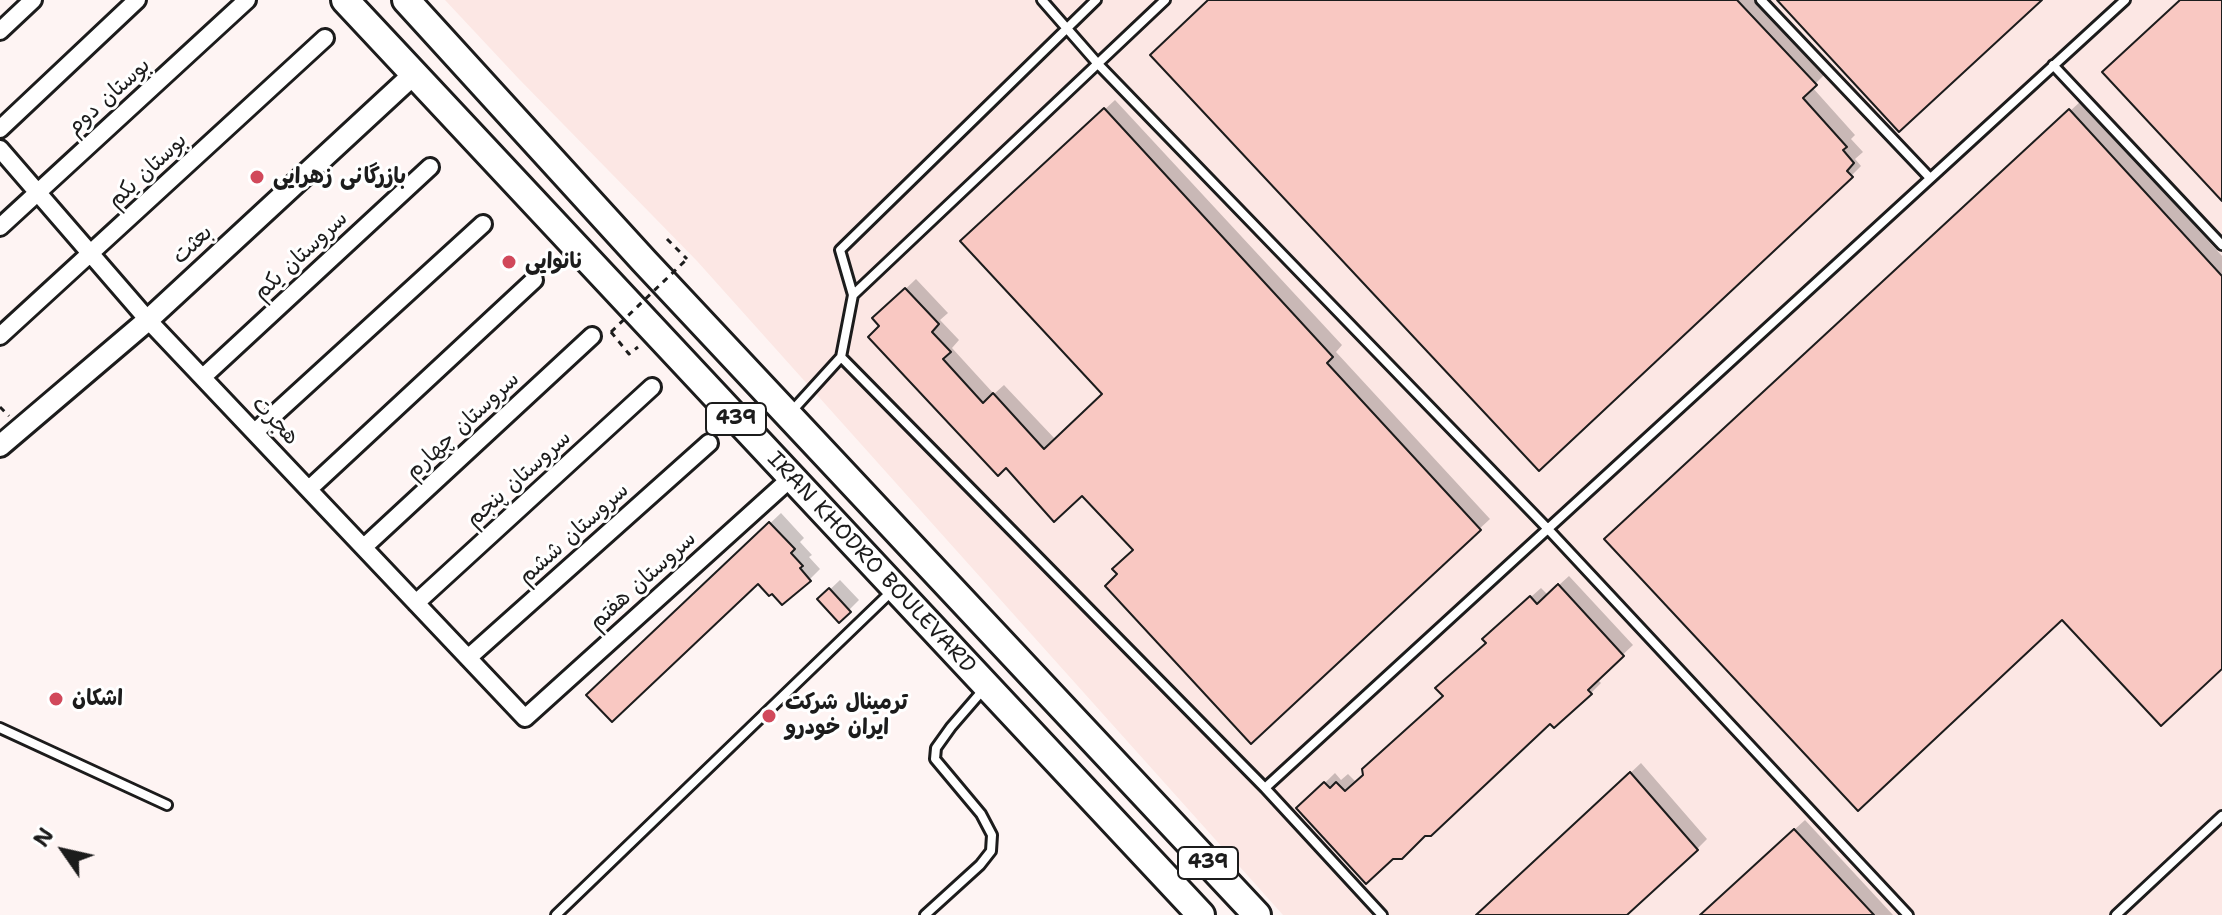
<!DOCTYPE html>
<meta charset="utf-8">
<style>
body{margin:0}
#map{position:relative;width:2222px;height:915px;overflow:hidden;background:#fef4f3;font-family:"Shantell Sans",sans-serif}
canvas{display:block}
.north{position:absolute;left:24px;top:811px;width:80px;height:80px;-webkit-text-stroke:6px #fff;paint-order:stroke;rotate:304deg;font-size:22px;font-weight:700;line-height:32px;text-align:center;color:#1c1c1c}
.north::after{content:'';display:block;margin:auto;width:28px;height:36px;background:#1c1c1c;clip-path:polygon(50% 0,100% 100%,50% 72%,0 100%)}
</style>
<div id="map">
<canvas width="2222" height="915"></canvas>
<div class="north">N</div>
</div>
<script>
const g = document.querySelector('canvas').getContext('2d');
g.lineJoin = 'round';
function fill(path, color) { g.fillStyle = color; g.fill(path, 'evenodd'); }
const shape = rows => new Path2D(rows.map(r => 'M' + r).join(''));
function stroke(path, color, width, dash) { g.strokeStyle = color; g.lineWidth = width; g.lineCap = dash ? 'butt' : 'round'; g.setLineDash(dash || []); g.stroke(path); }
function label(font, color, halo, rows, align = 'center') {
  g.font = font + ' "Shantell Sans","Playpen Sans Arabic",sans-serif'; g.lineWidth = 6; g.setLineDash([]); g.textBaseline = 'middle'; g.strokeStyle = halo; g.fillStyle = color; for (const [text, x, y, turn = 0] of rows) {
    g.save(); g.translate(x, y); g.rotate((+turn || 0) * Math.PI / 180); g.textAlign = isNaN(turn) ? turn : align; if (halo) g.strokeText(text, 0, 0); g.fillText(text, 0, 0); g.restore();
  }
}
fill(shape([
 [445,0,2222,0,2222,915,1283,915,697,261,518,78]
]), '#fce7e4');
fill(shape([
 [1210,0,1756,0,1826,73,1812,87,1855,135,1851,139,1863,152,1855,159,1861,166,1851,176],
 [1115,100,1342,345,1336,352,1490,519,1251,741,1120,574,1135,550,1082,493,875,318,916,279,948,313,940,320,959,340,952,348,994,394,1004,385,1056,440,1105,394,973,231],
 [2081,101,2222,256,2222,666,2062,617,1617,529],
 [781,513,804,538,800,542,812,555,809,557,820,569,810,579,782,602,758,581,588,695],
 [1569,576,1633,645,1597,679,1601,683,1591,693,1550,722,1425,834,1299,808,1335,773,1341,780,1348,774,1357,783,1445,696,1488,642,1495,629,1541,588,1548,595],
 [840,580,859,600,839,620,820,599],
 [1641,763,1707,839,1697,849,1624,915,1479,915],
 [1805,820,1893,915,1701,915]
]), '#0003');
const building = shape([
 [1208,0,1737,0,1817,85,1803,98,1847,147,1843,150,1854,163,1847,171,1853,177,1539,471,1150,55,1208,0],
 [1777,0,2042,0,1899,132,1777,0],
 [2180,0,2222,0,2222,201,2102,72,2180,0],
 [1104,108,1333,357,1327,363,1481,530,1251,744,1105,586,1117,574,1112,569,1133,550,1082,496,1054,522,1006,468,998,476,868,337,879,326,872,318,905,288,939,324,932,332,951,352,943,359,983,403,993,393,1044,449,1102,394,960,241,1104,108],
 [2069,109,2222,276,2222,669,2161,726,2062,620,1858,811,1604,539,2069,109],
 [769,522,795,549,791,553,803,566,800,568,811,581,782,605,772,594,769,596,758,584,612,722,586,695,769,522],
 [1558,584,1624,656,1588,690,1592,694,1554,728,1550,724,1431,836,1425,836,1402,859,1393,859,1366,884,1296,808,1324,782,1330,788,1336,782,1345,791,1363,775,1362,769,1443,696,1435,688,1486,643,1482,639,1530,596,1537,604,1558,584],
 [829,588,851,612,839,623,817,599,829,588],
 [1630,772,1698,850,1627,915,1476,915,1630,772],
 [1794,829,1874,915,1700,915,1794,829]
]);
fill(building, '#f9c8c2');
stroke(building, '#1c1c1c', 2);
const service = shape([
 [1042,0,1098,64,1547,528,1908,915],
 [1761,0,1930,178],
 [2053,65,2222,245],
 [853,295,1165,0],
 [841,357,853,295,840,250,1096,0],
 [791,412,841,357,1265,788,1382,915],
 [0,728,167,805],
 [1265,788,2125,0],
 [556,915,891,592],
 [925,915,980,865,991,851,992,835,981,814,935,759,936,748,951,727,983,690],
 [2116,915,2222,816]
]);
const minor = shape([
 [0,31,33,0],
 [0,129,137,0],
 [0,149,148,320,525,718,791,478],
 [0,227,247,0],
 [0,336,325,38],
 [203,377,430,167],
 [255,432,483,224],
 [309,489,534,280],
 [364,547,592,336],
 [416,603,652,387],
 [468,658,709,443]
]);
const tertiary = shape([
 [0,446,148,320,414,74]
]);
const primary = shape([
 [345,0,1201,915],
 [406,0,644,261,1257,915]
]);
stroke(service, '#1c1c1c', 14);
stroke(minor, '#1c1c1c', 22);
stroke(tertiary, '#1c1c1c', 26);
stroke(primary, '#1c1c1c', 32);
stroke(shape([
 [667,239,687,259],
 [611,332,629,354,638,347],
 [0,407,9,416]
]), '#1c1c1c', 3, [6, 6]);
stroke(service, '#fff', 8);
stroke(minor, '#fff', 16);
stroke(tertiary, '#fff', 20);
stroke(primary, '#fff', 26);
stroke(shape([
 [611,332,687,259]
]), '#1c1c1c', 3, [6, 6]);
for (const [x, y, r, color] of [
 [257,177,8,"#d1495b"],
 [509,262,8,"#d1495b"],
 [56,699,8,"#d1495b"],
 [769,716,8,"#d1495b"]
]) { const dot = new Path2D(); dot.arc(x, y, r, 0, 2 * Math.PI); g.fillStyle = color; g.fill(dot); stroke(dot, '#fff', 3); }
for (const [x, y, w] of [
 [736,419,60],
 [1208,863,60]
]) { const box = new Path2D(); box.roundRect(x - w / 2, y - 16, w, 32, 6); g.fillStyle = '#fff'; g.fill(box); stroke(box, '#1c1c1c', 2); }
label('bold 20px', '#1c1c1c', null, [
 ["439",736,419],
 ["439",1208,863]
]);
label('22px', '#1c1c1c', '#fff', [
 ["بوستان دوم",109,97,-42],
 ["بوستان یکم",148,171,-43],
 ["بعثت",193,245,-43],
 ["سروستان یکم",301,256,-43],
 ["هجرت",275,421,47],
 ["سروستان چهارم",463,426,-43],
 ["سروستان پنجم",519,479,-42],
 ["سروستان ششم",574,534,-42],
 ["IRAN KHODRO BOULEVARD",871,563,47],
 ["سروستان هفتم",643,581,-42]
]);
label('bold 22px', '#1c1c1c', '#fff', [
 ["بازرگانی زهرایی",273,177],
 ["نانوایی",525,262],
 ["اشکان",72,699],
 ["ترمینال شرکت",785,703],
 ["ایران خودرو",785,728]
], 'left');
</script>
